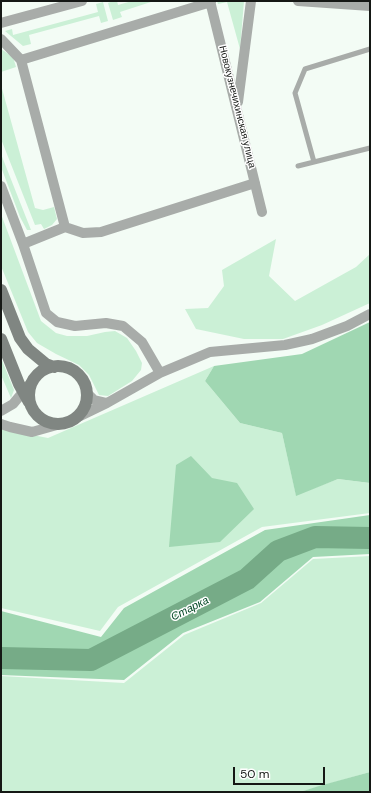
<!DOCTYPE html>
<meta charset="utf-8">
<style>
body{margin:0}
#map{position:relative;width:371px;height:793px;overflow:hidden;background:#f3fcf5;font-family:"DM Sans",sans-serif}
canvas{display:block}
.frame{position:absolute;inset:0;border:2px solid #151815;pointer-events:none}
.scale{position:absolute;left:233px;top:767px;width:92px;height:18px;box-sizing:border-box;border:2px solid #151815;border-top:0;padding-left:5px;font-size:12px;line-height:14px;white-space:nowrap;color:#151815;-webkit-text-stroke:3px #fff;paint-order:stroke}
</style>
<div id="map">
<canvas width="371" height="793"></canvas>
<div class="frame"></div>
<div class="scale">50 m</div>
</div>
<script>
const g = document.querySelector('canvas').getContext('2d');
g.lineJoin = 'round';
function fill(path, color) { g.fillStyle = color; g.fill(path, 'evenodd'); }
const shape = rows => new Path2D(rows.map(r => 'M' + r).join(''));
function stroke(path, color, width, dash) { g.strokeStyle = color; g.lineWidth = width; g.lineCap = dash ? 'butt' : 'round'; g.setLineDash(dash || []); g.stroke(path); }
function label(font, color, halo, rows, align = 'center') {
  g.font = font + ' "DM Sans",sans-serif'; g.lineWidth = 3; g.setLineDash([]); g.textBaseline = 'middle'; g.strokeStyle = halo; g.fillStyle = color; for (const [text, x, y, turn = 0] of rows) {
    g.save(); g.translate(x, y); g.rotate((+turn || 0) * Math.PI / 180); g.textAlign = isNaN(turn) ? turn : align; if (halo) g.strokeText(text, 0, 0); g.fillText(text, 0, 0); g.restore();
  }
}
fill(shape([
 [113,1,117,1,118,5,132,1,154,1,120,12,122,17,113,20,108,3],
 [217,1,244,1,240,49,227,2,218,4],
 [103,2,108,21,101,23,99,16,29,35,31,44,23,46,5,31,12,29,13,35,98,12,96,4],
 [1,49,13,57,16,67,1,72],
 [1,85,35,208,43,210,54,207,57,219,52,225,44,229,41,224,35,225,1,139],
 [1,154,31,230,27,230,20,217,1,167],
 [1,214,41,321,56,333,67,336,87,336,105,332,115,331,127,338,136,351,142,363,141,370,132,381,108,396,99,395,89,375,79,365,56,354,37,343,28,332,1,266],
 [276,239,269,276,295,301,356,267,370,254,370,303,322,325,283,339,244,339,196,329,185,309,208,308,224,286,222,270],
 [1,358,14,390,11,398,1,375],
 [214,366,205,381,240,423,282,433,296,495,338,479,370,483,370,513,262,527,118,607,100,631,1,608,1,429,48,438],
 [370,556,370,772,300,792,1,792,1,676,124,683,184,635,261,603,313,559]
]), '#cbf0d6');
fill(shape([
 [370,322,370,483,338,479,296,496,282,433,240,423,205,381,214,366,302,354],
 [191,456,212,478,237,483,254,509,220,542,169,547,176,465],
 [370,515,370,554,313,557,260,602,183,633,124,680,1,675,1,611,101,637,124,608,265,530],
 [370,772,370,792,300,792,319,786]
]), '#a0d7b2');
stroke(shape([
 [1,658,91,660,247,579,278,551,315,537,370,538]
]), '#76ab87', 22);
stroke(shape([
 [314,162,370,148],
 [298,166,314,162,295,93,305,69,370,49]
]), '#a8aca9', 5);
stroke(shape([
 [210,1,262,212],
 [298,1,370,6],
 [1,23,82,1],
 [1,39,21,60,211,2],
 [21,60,65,227,23,244],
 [238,102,251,1],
 [1,186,23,244,46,313,57,322,75,326,106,323,123,326,142,342,160,373],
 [65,227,83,233,101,232,255,183],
 [86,391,89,395,94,400,107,403],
 [1,411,13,404,34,379],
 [74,419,107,403,160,373,210,352,285,345,312,339,347,326,370,314],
 [1,424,10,427,32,432,64,423]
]), '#a8aca9', 10);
stroke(shape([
 [1,290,20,338,28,349,46,364,54,367],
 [1,339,19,384,29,402],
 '29 395a29 29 0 1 1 58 0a29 29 0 1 1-58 0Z'
]), '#808682', 12);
label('10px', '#151815', '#fff', [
 ["Новокузнечихинская улица",237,107,76]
]);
label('italic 11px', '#044826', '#fff', [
 ["Старка",190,609,-27]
]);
</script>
